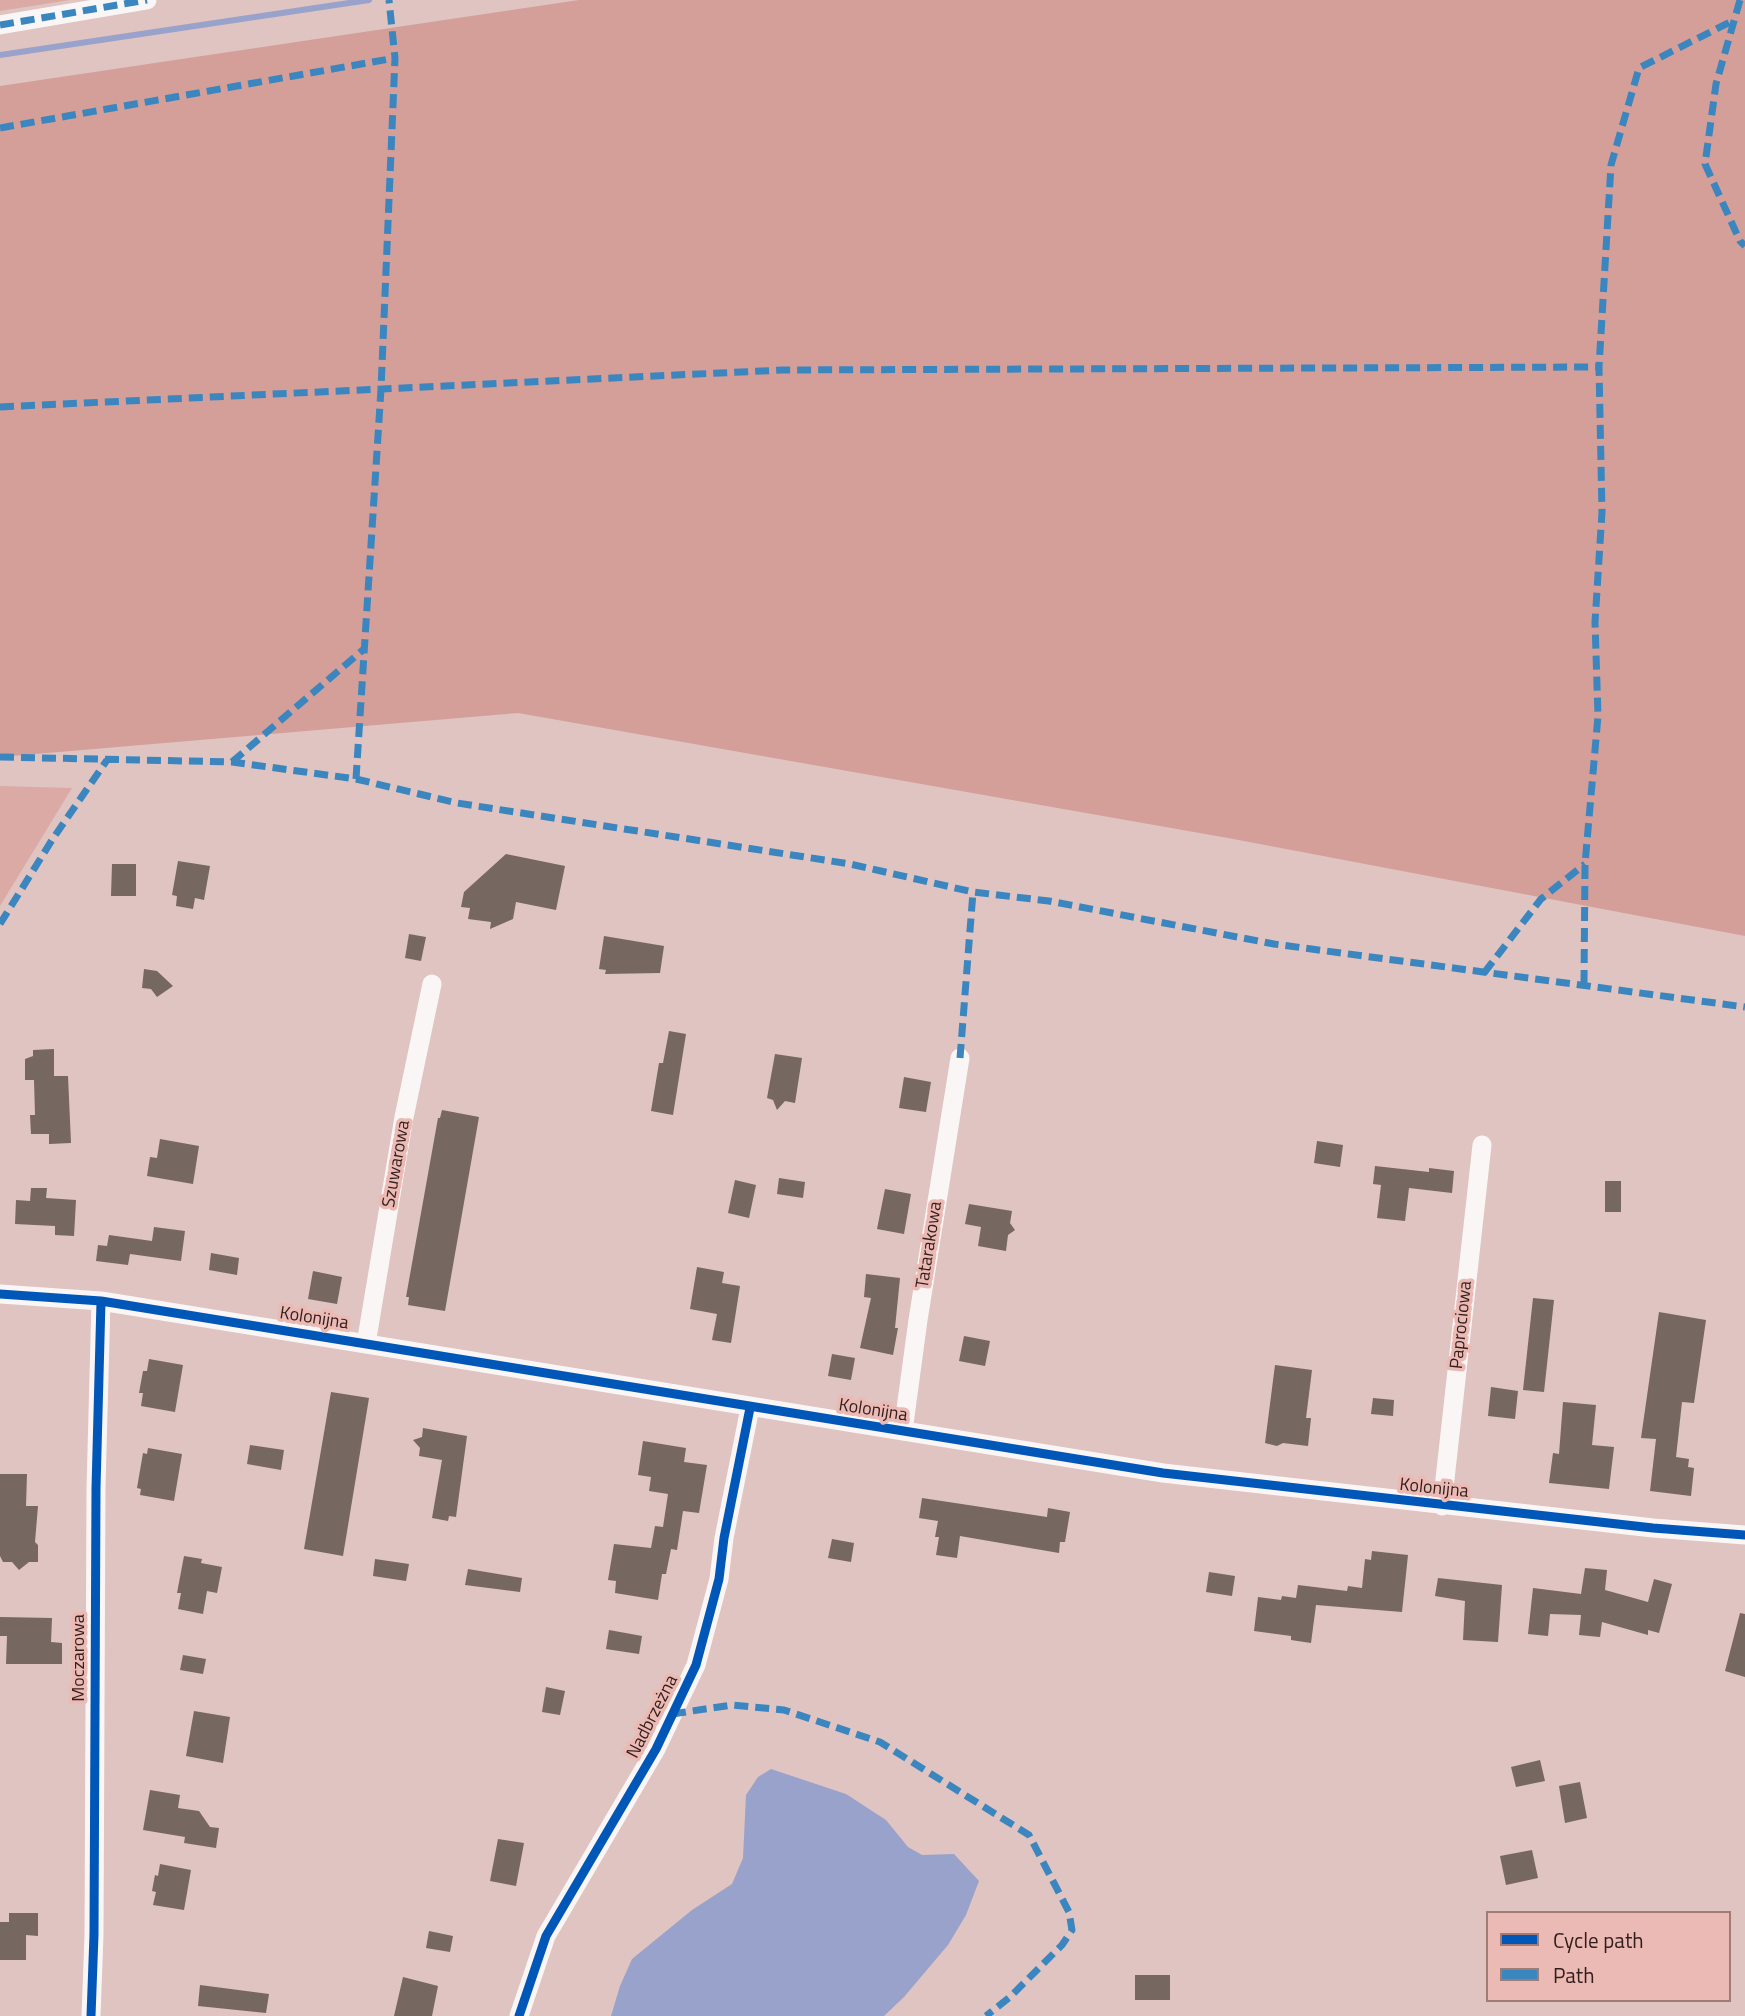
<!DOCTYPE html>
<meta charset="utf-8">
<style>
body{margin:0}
#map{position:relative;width:1745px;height:2016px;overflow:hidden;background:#dfc4c1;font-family:"Titillium Web",sans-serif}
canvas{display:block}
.legend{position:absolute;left:1486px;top:1911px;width:245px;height:91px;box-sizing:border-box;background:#ecbab4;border:2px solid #a17c77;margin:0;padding:9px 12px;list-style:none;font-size:21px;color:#301e1c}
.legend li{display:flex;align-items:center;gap:14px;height:35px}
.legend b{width:35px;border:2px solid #a17c77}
</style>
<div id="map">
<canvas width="1745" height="2016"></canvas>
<ul class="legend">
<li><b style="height:9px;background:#0057b8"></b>Cycle path</li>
<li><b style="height:9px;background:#3b86bf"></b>Path</li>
</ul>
</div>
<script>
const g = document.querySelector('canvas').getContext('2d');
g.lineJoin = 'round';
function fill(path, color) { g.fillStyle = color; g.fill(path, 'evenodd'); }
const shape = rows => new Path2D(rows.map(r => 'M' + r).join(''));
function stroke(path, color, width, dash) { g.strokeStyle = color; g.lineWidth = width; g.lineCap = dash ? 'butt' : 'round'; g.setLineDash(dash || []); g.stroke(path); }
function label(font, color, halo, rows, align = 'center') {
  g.font = font + ' "Titillium Web",sans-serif'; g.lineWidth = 7; g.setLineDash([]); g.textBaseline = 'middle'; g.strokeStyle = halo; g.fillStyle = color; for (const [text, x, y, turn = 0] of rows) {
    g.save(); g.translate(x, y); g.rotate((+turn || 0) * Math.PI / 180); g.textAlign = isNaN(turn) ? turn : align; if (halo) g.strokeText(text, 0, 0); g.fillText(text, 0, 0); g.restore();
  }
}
fill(shape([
 [0,0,70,0,0,11],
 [0,786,72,788,0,906]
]), '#dcaaa4');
fill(shape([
 [579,0,1745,0,1745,936,1228,838,518,713,0,757,0,86]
]), '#d49f99');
fill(shape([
 [771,1769,846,1794,886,1820,908,1847,922,1855,954,1854,979,1881,966,1915,948,1945,904,1997,884,2016,611,2016,620,1986,632,1959,692,1910,732,1884,743,1858,746,1795,758,1777]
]), '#99a2cb');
stroke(shape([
 [0,55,369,0]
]), '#99a2cb', 6);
fill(shape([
 [506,854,565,866,556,910,516,902,513,919,490,929,491,922,468,919,470,908,461,907,464,892],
 [178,861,210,866,204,900,195,898,193,909,176,906,177,896,172,895],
 [112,864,136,864,136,896,111,896],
 [409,934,426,937,421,961,405,958],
 [604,936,664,946,660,973,605,974,606,970,599,969],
 [144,969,157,971,173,986,157,997,151,989,142,988],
 [669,1031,686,1034,673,1115,651,1111,659,1063,663,1063],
 [54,1049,54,1076,68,1076,71,1143,49,1144,49,1134,31,1134,30,1115,35,1115,34,1080,25,1080,25,1059,33,1056,33,1050],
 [775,1054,802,1058,795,1103,785,1101,777,1110,773,1100,767,1098],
 [904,1077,931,1082,926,1112,899,1108],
 [442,1110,479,1117,445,1311,408,1305,409,1297,406,1297,438,1118,440,1118],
 [160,1139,199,1146,193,1184,147,1176,150,1157,157,1158],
 [1317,1141,1343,1145,1340,1167,1314,1163],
 [1375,1166,1429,1172,1429,1168,1454,1171,1452,1193,1409,1188,1405,1221,1377,1218,1381,1185,1373,1184],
 [779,1178,805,1182,803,1198,777,1194],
 [735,1180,756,1185,749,1218,728,1213],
 [1605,1181,1621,1181,1621,1212,1605,1212],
 [31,1188,47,1188,46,1198,76,1200,74,1236,55,1235,55,1226,15,1224,16,1200,30,1201],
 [885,1189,911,1194,904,1234,877,1229],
 [969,1204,1012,1211,1010,1223,1015,1230,1008,1235,1006,1251,978,1246,981,1227,965,1224],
 [154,1227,185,1231,181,1261,130,1254,128,1265,96,1261,98,1245,107,1246,109,1235,152,1241],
 [211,1253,239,1258,237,1275,209,1270],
 [697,1267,724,1272,722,1283,740,1286,731,1343,712,1340,717,1314,690,1309],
 [313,1271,342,1277,337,1304,308,1299],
 [866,1274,900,1278,895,1328,898,1328,893,1355,860,1348,871,1298,864,1297],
 [1533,1298,1554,1300,1544,1392,1523,1390],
 [1659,1312,1706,1320,1694,1403,1682,1402,1676,1457,1689,1459,1688,1467,1694,1468,1691,1496,1650,1491,1656,1439,1641,1438],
 [964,1336,990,1341,985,1366,959,1361],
 [832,1354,855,1358,851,1380,828,1376],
 [149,1359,183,1365,175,1412,141,1406,143,1393,139,1393,143,1371,147,1371],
 [1275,1365,1312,1370,1306,1418,1311,1418,1308,1446,1283,1443,1277,1446,1265,1443],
 [1491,1387,1518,1391,1515,1419,1488,1416],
 [331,1392,369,1398,343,1556,304,1549],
 [1373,1398,1394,1400,1393,1416,1371,1414],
 [1563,1402,1596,1405,1592,1445,1614,1447,1609,1489,1549,1483,1553,1453,1559,1454],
 [423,1428,467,1436,456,1517,449,1516,448,1521,432,1518,442,1460,419,1456,420,1448,413,1440,422,1437],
 [643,1441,686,1448,684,1462,707,1465,699,1513,683,1511,677,1550,671,1549,666,1574,662,1574,658,1600,615,1593,616,1581,608,1580,614,1544,651,1548,655,1526,663,1527,668,1494,649,1491,651,1477,638,1475],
 [250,1445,284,1450,281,1470,247,1464],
 [148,1448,182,1454,174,1501,140,1495,141,1489,137,1488,143,1453,147,1454],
 [0,1474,27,1474,26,1506,38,1506,35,1542,38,1545,38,1562,29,1562,19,1570,12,1562,3,1562,0,1556],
 [922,1498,1047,1517,1048,1508,1070,1512,1065,1542,1060,1542,1059,1553,960,1536,957,1558,936,1555,939,1537,935,1537,938,1521,919,1518],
 [832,1539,854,1543,851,1562,828,1558],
 [1372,1551,1408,1555,1402,1612,1316,1605,1311,1643,1291,1640,1291,1636,1254,1631,1258,1597,1281,1600,1282,1596,1296,1598,1298,1585,1347,1591,1348,1586,1362,1588,1365,1559,1371,1560],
 [184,1556,202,1559,201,1563,222,1567,217,1593,207,1591,203,1614,178,1609,181,1593,177,1593],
 [375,1559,409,1564,406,1581,373,1576],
 [1585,1568,1607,1570,1605,1590,1648,1602,1654,1579,1672,1584,1659,1633,1648,1630,1648,1635,1602,1622,1600,1637,1579,1635,1581,1615,1550,1614,1548,1636,1528,1634,1533,1588,1581,1594],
 [468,1569,522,1578,520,1592,465,1585],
 [1209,1572,1235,1576,1232,1596,1206,1592],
 [1438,1578,1502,1585,1498,1642,1463,1640,1465,1601,1435,1596],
 [1740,1613,1745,1614,1745,1677,1725,1671],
 [0,1617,52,1618,51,1642,62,1643,62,1664,6,1664,7,1636,0,1636],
 [609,1630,642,1636,639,1654,606,1649],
 [183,1655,206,1659,203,1674,180,1670],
 [546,1687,565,1691,560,1715,542,1712],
 [194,1711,230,1717,223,1763,186,1756],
 [1540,1760,1545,1781,1516,1787,1511,1767],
 [1580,1782,1587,1818,1565,1823,1559,1786],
 [150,1790,180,1795,178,1808,199,1811,210,1827,219,1828,216,1848,184,1843,185,1837,143,1830],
 [498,1839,524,1843,516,1886,490,1881],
 [1532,1850,1538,1878,1506,1885,1500,1856],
 [160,1864,191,1870,184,1910,153,1905,156,1892,152,1891,155,1875,158,1876],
 [9,1913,38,1913,38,1936,26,1935,26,1960,0,1960,0,1922,9,1922],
 [429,1931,453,1936,450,1952,426,1948],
 [1135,1975,1170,1975,1170,2000,1135,2000],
 [403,1977,438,1986,432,2016,394,2016],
 [200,1985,269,1994,266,2013,198,2006]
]), '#766760');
stroke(shape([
 [0,25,147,0],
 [0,1294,101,1301,1163,1473,1653,1528,1745,1535],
 [366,1344,404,1117,432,984],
 [903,1431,918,1320,960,1058],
 [1442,1506,1482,1145],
 [91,2016,94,1935,96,1488,101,1301],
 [519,2016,546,1936,656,1749,696,1665,719,1579,724,1538,750,1408]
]), '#faf6f6', 19);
stroke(shape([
 [1740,0,1716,84,1705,164,1740,241,1745,246],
 [0,25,147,0],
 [0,128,395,58],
 [0,407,783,370,1599,367],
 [0,757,232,762,356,779,457,803,850,864,973,892,1049,901,1274,944,1745,1007],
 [232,762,364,649],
 [356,779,381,389,395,58,389,0],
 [0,924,52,840,107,760],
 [1484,973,1541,899,1585,864],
 [1584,984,1585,864,1598,716,1595,622,1602,512,1599,367,1611,165,1639,68,1734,20],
 [960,1058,973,892],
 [672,1714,732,1705,784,1710,880,1742,1029,1835,1069,1912,1072,1930,1062,1945,1010,1997,986,2016]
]), '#3b86bf', 7, [14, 7]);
stroke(shape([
 [0,1294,101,1301,1163,1473,1653,1528,1745,1535],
 [91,2016,94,1935,96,1488,101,1301],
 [519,2016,546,1936,656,1749,696,1665,719,1579,724,1538,750,1408]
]), '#0057b8', 9);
label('18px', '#301e1c', '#ecbab4', [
 ["Szuwarowa",397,1164,-80],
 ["Tatarakowa",930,1245,-81],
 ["Kolonijna",314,1319,9],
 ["Paprociowa",1462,1325,-84],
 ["Kolonijna",873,1411,9],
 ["Kolonijna",1434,1489,6],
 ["Moczarowa",80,1658,-90],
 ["Nadbrzeżna",653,1717,-63]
]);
</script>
